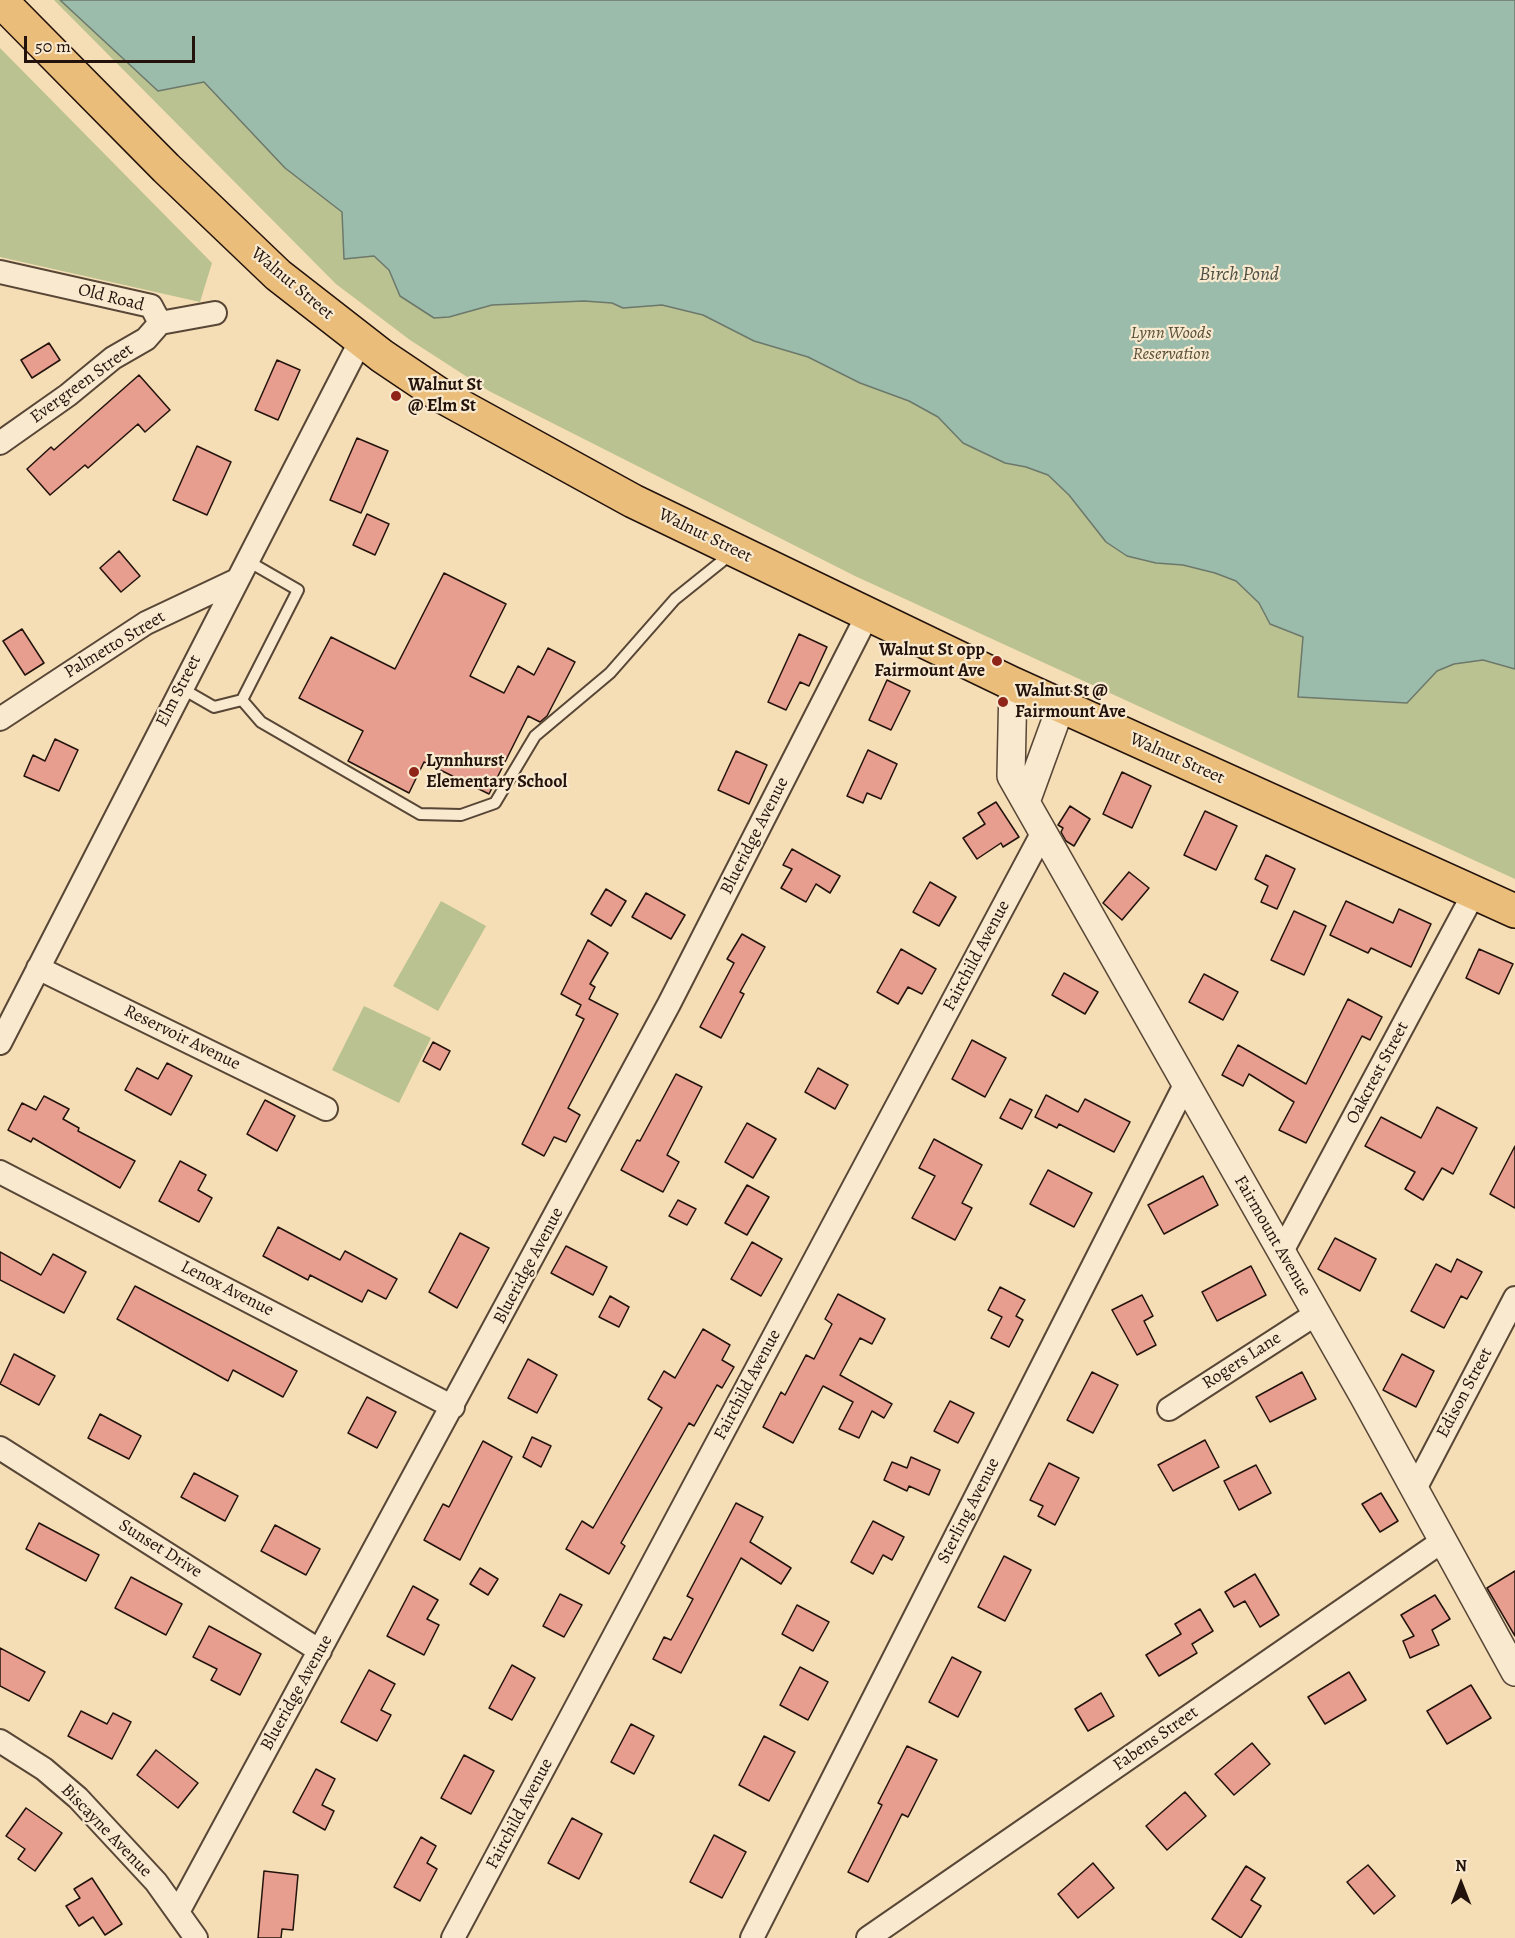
<!DOCTYPE html>
<style>
body{margin:0}
#map{position:relative;width:1515px;height:1938px;overflow:hidden;background:#f5ddb5;font-family:Alegreya,serif}
canvas{display:block}
.north{position:absolute;left:1431px;top:1854px;width:60px;height:60px;-webkit-text-stroke:4px #f8e9cf;paint-order:stroke;rotate:0deg;font-size:16px;font-weight:700;line-height:24px;text-align:center;color:#23130c}
.north::after{content:'';display:block;margin:auto;width:21px;height:27px;background:#23130c;clip-path:polygon(50% 0,100% 100%,50% 72%,0 100%)}
.scale{position:absolute;left:24px;top:36px;width:171px;height:27px;box-sizing:border-box;border:3px solid #23130c;border-top:0;padding-left:8px;font-size:18px;line-height:21px;white-space:nowrap;color:#23130c;-webkit-text-stroke:4px #f8e9cf;paint-order:stroke}
</style>
<div id="map">
<canvas width="1515" height="1938"></canvas>
<div class="north">N</div>
<div class="scale">50 m</div>
</div>
<script>
const g = document.querySelector('canvas').getContext('2d');
g.lineJoin = 'round';
function fill(path, color) { g.fillStyle = color; g.fill(path, 'evenodd'); }
const shape = rows => new Path2D(rows.map(r => 'M' + r).join(''));
function stroke(path, color, width, dash) { g.strokeStyle = color; g.lineWidth = width; g.lineCap = dash ? 'butt' : 'round'; g.setLineDash(dash || []); g.stroke(path); }
function label(font, color, halo, rows, align = 'center') {
  g.font = font + ' Alegreya,serif'; g.lineWidth = 4.5; g.setLineDash([]); g.textBaseline = 'middle'; g.strokeStyle = halo; g.fillStyle = color; for (const [text, x, y, turn = 0] of rows) {
    g.save(); g.translate(x, y); g.rotate((+turn || 0) * Math.PI / 180); g.textAlign = isNaN(turn) ? turn : align; if (halo) g.strokeText(text, 0, 0); g.fillText(text, 0, 0); g.restore();
  }
}
fill(shape([
 [54,0,1515,0,1515,879,855,576,489,391,410,340,336,284],
 [0,48,212,263,200,302,0,257],
 [441,901,486,926,438,1011,393,986],
 [364,1006,431,1038,399,1103,332,1070]
]), '#b9c290');
const water = shape([
 [60,0,1515,0,1515,669,1483,660,1454,664,1437,671,1407,703,1298,697,1303,637,1270,624,1259,603,1236,581,1215,573,1183,565,1156,563,1127,556,1106,542,1069,495,1048,475,1026,467,1005,463,963,443,938,417,909,401,860,383,808,357,754,341,703,315,662,305,623,308,612,303,584,301,492,305,449,317,434,318,400,296,389,270,374,256,344,259,342,212,285,168,204,82,158,91,60,0]
]);
fill(water, '#9cbcab');
stroke(water, '#6c786b', 1.5);
const building = shape([
 [49,343,60,360,32,378,21,360,49,343],
 [277,360,300,370,278,420,255,410,277,360],
 [139,375,170,410,145,432,138,424,88,468,85,465,50,495,27,469,51,447,54,450,139,375],
 [357,438,388,451,361,513,330,500,357,438],
 [197,446,231,462,207,515,173,500,197,446],
 [367,514,389,524,375,555,353,545,367,514],
 [119,551,140,576,121,592,100,568,119,551],
 [444,573,506,604,470,676,504,693,518,666,534,675,548,648,575,662,547,716,540,722,528,716,489,794,424,762,409,793,348,761,363,731,299,698,331,637,395,669,444,573],
 [22,629,44,663,25,675,3,641,22,629],
 [799,634,827,647,809,686,800,682,786,710,768,702,799,634],
 [887,680,910,691,891,730,869,720,887,680],
 [55,739,78,750,59,791,24,776,33,755,45,761,55,739],
 [868,750,897,764,881,799,867,793,863,803,847,796,868,750],
 [736,751,767,765,749,804,718,790,736,751],
 [1122,772,1151,786,1132,828,1103,814,1122,772],
 [996,802,1019,837,1003,847,1001,843,977,859,963,838,985,824,978,813,996,802],
 [1070,806,1090,819,1074,846,1066,841,1061,832,1063,828,1058,825,1070,806],
 [1205,811,1237,826,1216,870,1184,855,1205,811],
 [792,849,840,876,830,893,816,884,806,902,781,888,792,869,783,865,792,849],
 [1266,855,1295,869,1277,909,1261,902,1268,886,1255,879,1266,855],
 [1129,872,1149,888,1122,920,1103,903,1129,872],
 [930,882,956,897,939,926,913,912,930,882],
 [606,889,626,901,611,926,591,914,606,889],
 [646,893,685,915,671,939,632,917,646,893],
 [1346,901,1393,923,1399,909,1431,924,1411,967,1371,948,1368,953,1330,935,1346,901],
 [1294,911,1326,926,1304,975,1271,960,1294,911],
 [742,934,765,947,740,992,744,994,721,1038,700,1027,734,963,727,959,742,934],
 [588,940,608,953,590,984,595,987,589,999,618,1014,568,1108,580,1115,566,1142,554,1137,544,1156,522,1144,584,1019,576,1015,581,1005,561,994,588,940],
 [901,949,936,969,922,994,908,987,898,1004,877,992,901,949],
 [1479,949,1513,964,1499,994,1466,978,1479,949],
 [1064,973,1098,992,1085,1014,1052,995,1064,973],
 [1204,974,1238,992,1223,1020,1189,1002,1204,974],
 [1348,999,1382,1017,1370,1040,1362,1036,1306,1143,1279,1130,1294,1102,1249,1074,1243,1086,1222,1075,1238,1045,1306,1084,1348,999],
 [972,1040,1006,1058,985,1097,952,1079,972,1040],
 [433,1042,450,1051,440,1070,423,1061,433,1042],
 [167,1063,192,1076,171,1115,125,1090,137,1068,158,1079,167,1063],
 [818,1068,848,1085,835,1109,805,1092,818,1068],
 [676,1074,702,1087,667,1155,679,1162,663,1192,621,1170,637,1140,640,1141,676,1074],
 [1046,1095,1078,1112,1085,1099,1130,1122,1114,1152,1059,1124,1057,1128,1035,1117,1046,1095],
 [44,1096,69,1109,63,1119,79,1128,78,1131,135,1161,120,1188,33,1138,31,1142,8,1130,22,1103,36,1110,44,1096],
 [1010,1099,1032,1110,1022,1129,1000,1118,1010,1099],
 [265,1100,295,1116,277,1151,247,1134,265,1100],
 [1437,1107,1477,1128,1453,1174,1442,1168,1423,1200,1405,1189,1415,1172,1365,1146,1381,1117,1421,1138,1437,1107],
 [747,1123,776,1139,753,1178,725,1162,747,1123],
 [934,1139,982,1165,962,1203,972,1208,955,1240,912,1218,935,1176,919,1168,934,1139],
 [1515,1146,1515,1208,1490,1194,1515,1146],
 [180,1161,206,1175,198,1190,212,1198,199,1222,159,1201,180,1161],
 [1048,1170,1092,1193,1074,1227,1030,1204,1048,1170],
 [1203,1176,1218,1205,1164,1234,1148,1205,1203,1176],
 [747,1185,769,1197,747,1235,725,1223,747,1185],
 [678,1200,696,1209,687,1225,669,1216,678,1200],
 [278,1227,340,1260,345,1251,397,1279,386,1299,368,1290,362,1302,310,1275,308,1280,263,1256,278,1227],
 [460,1233,489,1248,457,1308,429,1292,460,1233],
 [1335,1238,1376,1259,1360,1291,1318,1269,1335,1238],
 [752,1242,782,1259,761,1296,731,1279,752,1242],
 [566,1246,607,1267,593,1295,551,1273,566,1246],
 [0,1252,41,1275,53,1254,86,1272,64,1313,0,1280,0,1252],
 [1457,1259,1482,1272,1467,1299,1461,1296,1444,1328,1411,1311,1436,1264,1451,1272,1457,1259],
 [1251,1266,1266,1295,1217,1321,1202,1292,1251,1266],
 [135,1286,297,1371,283,1397,233,1370,228,1381,117,1319,135,1286],
 [1000,1287,1025,1300,1016,1316,1023,1320,1009,1347,991,1338,1002,1317,988,1310,1000,1287],
 [838,1294,885,1319,872,1344,860,1338,840,1375,892,1404,884,1418,872,1411,859,1438,839,1429,853,1402,823,1386,793,1443,763,1427,781,1392,785,1395,806,1355,814,1359,832,1324,825,1319,838,1294],
 [1142,1295,1153,1316,1144,1321,1156,1345,1137,1355,1112,1310,1142,1295],
 [610,1296,629,1307,619,1327,599,1317,610,1296],
 [703,1329,730,1345,722,1360,734,1367,722,1388,717,1385,694,1426,689,1423,621,1543,625,1546,609,1574,566,1549,582,1521,593,1528,662,1408,648,1399,664,1371,675,1378,703,1329],
 [14,1354,55,1376,39,1405,0,1384,14,1354],
 [1402,1354,1434,1371,1416,1407,1383,1390,1402,1354],
 [528,1359,557,1375,537,1413,508,1398,528,1359],
 [1092,1372,1118,1385,1093,1433,1067,1420,1092,1372],
 [1302,1372,1316,1399,1270,1422,1256,1397,1302,1372],
 [367,1397,396,1412,377,1448,348,1433,367,1397],
 [950,1401,974,1413,958,1443,934,1431,950,1401],
 [100,1414,141,1436,129,1459,88,1438,100,1414],
 [532,1437,551,1446,541,1467,523,1457,532,1437],
 [1205,1440,1219,1467,1173,1491,1158,1465,1205,1440],
 [483,1441,512,1457,460,1560,424,1540,443,1504,449,1507,483,1441],
 [911,1457,940,1470,929,1495,909,1486,907,1491,884,1480,892,1462,907,1468,911,1457],
 [1049,1463,1079,1478,1055,1525,1038,1516,1043,1506,1030,1500,1049,1463],
 [1256,1465,1271,1493,1239,1510,1224,1481,1256,1465],
 [194,1473,238,1496,225,1521,181,1497,194,1473],
 [1381,1493,1398,1521,1380,1532,1362,1504,1381,1493],
 [736,1503,763,1517,750,1542,791,1568,781,1584,741,1558,681,1673,653,1659,664,1637,671,1640,693,1599,687,1596,736,1503],
 [873,1521,904,1537,892,1560,883,1555,873,1574,851,1562,873,1521],
 [39,1523,99,1555,86,1581,26,1549,39,1523],
 [275,1525,320,1549,306,1575,261,1551,275,1525],
 [1004,1556,1031,1570,1005,1621,978,1607,1004,1556],
 [480,1568,498,1579,488,1595,470,1584,480,1568],
 [1515,1571,1515,1636,1487,1588,1515,1571],
 [1255,1574,1279,1615,1260,1627,1245,1601,1234,1607,1225,1592,1255,1574],
 [131,1577,182,1604,166,1635,115,1608,131,1577],
 [413,1586,438,1600,427,1619,439,1625,424,1655,387,1636,413,1586],
 [560,1594,582,1605,564,1637,543,1626,560,1594],
 [1435,1595,1450,1619,1432,1630,1439,1645,1410,1658,1403,1641,1414,1636,1401,1615,1435,1595],
 [797,1605,829,1622,813,1651,782,1634,797,1605],
 [1200,1609,1213,1631,1192,1644,1197,1653,1159,1676,1146,1655,1181,1634,1175,1624,1200,1609],
 [209,1626,261,1654,240,1695,211,1680,217,1669,193,1657,209,1626],
 [0,1648,45,1672,29,1701,0,1686,0,1648],
 [952,1657,981,1672,958,1717,929,1702,952,1657],
 [512,1665,535,1678,512,1720,489,1708,512,1665],
 [800,1667,828,1682,808,1720,780,1705,800,1667],
 [369,1670,395,1684,381,1710,391,1715,377,1741,341,1722,369,1670],
 [1349,1672,1366,1700,1325,1724,1308,1697,1349,1672],
 [1471,1685,1491,1718,1447,1744,1427,1711,1471,1685],
 [1101,1693,1114,1716,1088,1731,1075,1709,1101,1693],
 [81,1711,107,1724,113,1713,131,1722,112,1759,68,1736,81,1711],
 [631,1724,654,1736,634,1774,611,1762,631,1724],
 [764,1736,795,1752,769,1801,739,1785,764,1736],
 [1252,1743,1270,1764,1234,1795,1215,1774,1252,1743],
 [907,1746,937,1760,908,1817,902,1814,868,1882,848,1872,882,1805,878,1803,907,1746],
 [156,1750,198,1783,178,1808,137,1775,156,1750],
 [464,1755,494,1771,471,1814,441,1798,464,1755],
 [316,1769,335,1779,322,1805,334,1811,325,1830,293,1812,316,1769],
 [1185,1792,1206,1816,1167,1850,1146,1826,1185,1792],
 [26,1808,62,1833,35,1871,18,1859,25,1849,6,1836,26,1808],
 [572,1818,602,1834,579,1879,548,1863,572,1818],
 [714,1835,746,1852,722,1898,690,1882,714,1835],
 [421,1837,436,1846,427,1863,437,1869,420,1901,394,1887,421,1837],
 [1093,1863,1114,1888,1078,1918,1058,1894,1093,1863],
 [1368,1865,1395,1896,1374,1914,1347,1882,1368,1865],
 [1246,1866,1265,1878,1251,1900,1261,1906,1241,1938,1212,1919,1246,1866],
 [264,1871,298,1875,293,1930,282,1929,281,1938,258,1938,264,1871],
 [92,1878,122,1924,105,1935,93,1917,79,1926,66,1906,80,1898,74,1889,92,1878]
]);
fill(building, '#e79e8f');
stroke(building, '#23130c', 1.5);
const service = shape([
 [181,688,214,707,242,700,298,590,246,560],
 [242,700,261,722,420,814,461,815,495,803,535,736,610,673,675,599,731,554]
]);
const minor = shape([
 [0,272,151,306,160,323,215,313],
 [0,443,68,395,113,358,146,339,160,323],
 [0,719,146,623,235,581],
 [38,968,326,1109],
 [0,1043,361,340],
 [0,1172,453,1407],
 [1281,1253,1474,893],
 [1169,1409,1316,1314],
 [0,1448,320,1651],
 [1415,1489,1515,1298],
 [0,1741,44,1769,78,1798,156,1882,196,1938],
 [178,1912,669,1004,868,614],
 [453,1938,1043,832],
 [752,1938,1186,1083],
 [868,1938,1444,1540]
]);
const tertiary = shape([
 [1013,684,1011,776,1364,1397,1515,1672],
 [1026,802,1061,706]
]);
const primary = shape([
 [0,0,166,168,278,275,382,356,440,395,633,501,1013,684,1515,911]
]);
stroke(service, '#584636', 14);
stroke(minor, '#584636', 26);
stroke(tertiary, '#584636', 30);
stroke(primary, '#23130c', 36);
stroke(service, '#f8e9cf', 10);
stroke(minor, '#f8e9cf', 22);
stroke(tertiary, '#f8e9cf', 27);
stroke(primary, '#eabe7a', 33);
for (const [x, y, r, color] of [
 [396,396,6,"#8f2418"],
 [997,661,6,"#8f2418"],
 [1003,702,6,"#8f2418"],
 [414,772,6,"#8f2418"]
]) { const dot = new Path2D(); dot.arc(x, y, r, 0, 2 * Math.PI); g.fillStyle = color; g.fill(dot); stroke(dot, '#f8e9cf', 2); }
label('18px', '#23130c', '#f8e9cf', [
 ["Walnut Street",292,284,40],
 ["Old Road",111,298,14],
 ["Evergreen Street",82,384,-36],
 ["Walnut Street",705,536,26],
 ["Palmetto Street",115,645,-31],
 ["Elm Street",179,691,-63],
 ["Walnut Street",1177,759,24],
 ["Blueridge Avenue",755,836,-63],
 ["Fairchild Avenue",977,956,-62],
 ["Reservoir Avenue",182,1038,26],
 ["Oakcrest Street",1378,1073,-62],
 ["Fairmount Avenue",1272,1236,60],
 ["Blueridge Avenue",529,1266,-62],
 ["Lenox Avenue",227,1289,27],
 ["Rogers Lane",1242,1361,-33],
 ["Fairchild Avenue",748,1385,-62],
 ["Edison Street",1465,1393,-62],
 ["Sterling Avenue",969,1511,-63],
 ["Sunset Drive",160,1549,32],
 ["Blueridge Avenue",297,1693,-61],
 ["Fabens Street",1156,1739,-35],
 ["Fairchild Avenue",520,1814,-62],
 ["Biscayne Avenue",106,1831,46]
]);
label('italic 18px', '#58503a', '#f8e9cf', [
 ["Lynn Woods",1171,334],
 ["Reservation",1171,355]
]);
label('bold 18px', '#23130c', '#f8e9cf', [
 ["Walnut St",408,386],
 ["@ Elm St",408,407],
 ["Walnut St opp",985,651,"right"],
 ["Fairmount Ave",985,672,"right"],
 ["Walnut St @",1015,692],
 ["Fairmount Ave",1015,713],
 ["Lynnhurst",426,762],
 ["Elementary School",426,783]
], 'left');
label('italic 20px', '#4d4e44', '#f8e9cf', [
 ["Birch Pond",1239,275]
]);
</script>
